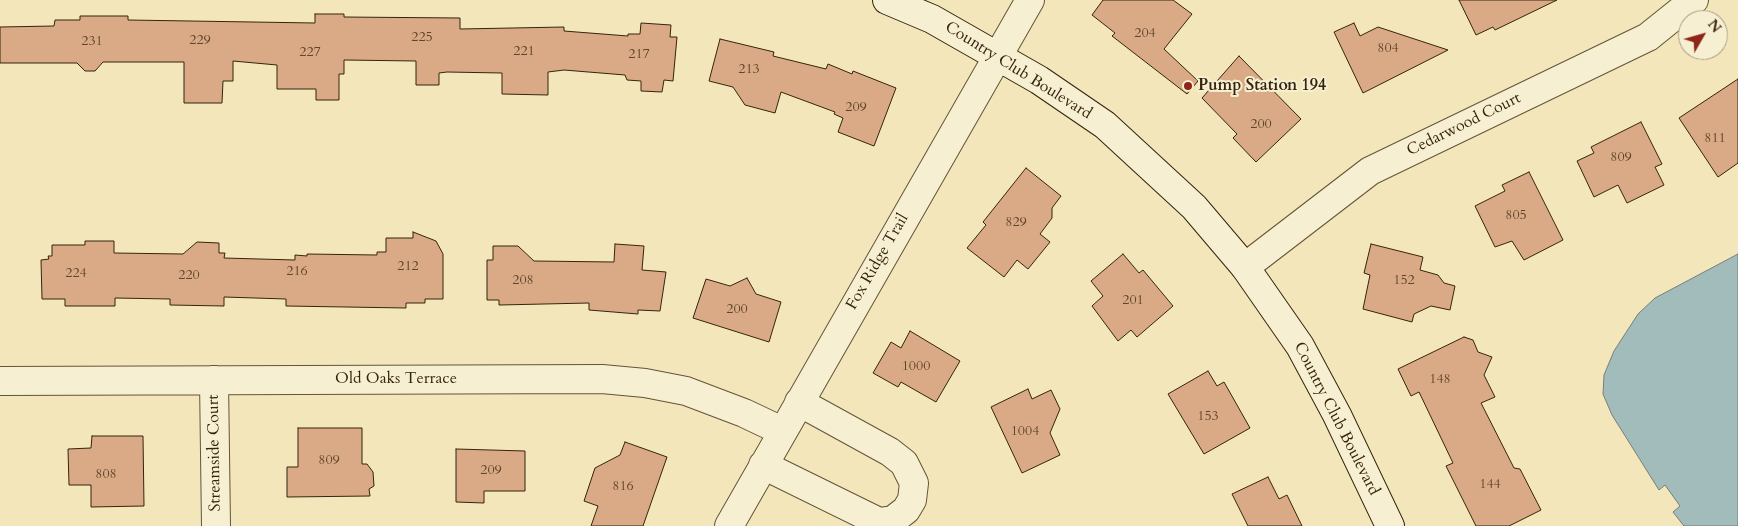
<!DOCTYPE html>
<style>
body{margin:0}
#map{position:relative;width:1738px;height:526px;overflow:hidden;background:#f2e6ba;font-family:Cardo,serif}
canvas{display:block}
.north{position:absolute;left:1678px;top:10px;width:50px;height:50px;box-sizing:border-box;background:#f7efd2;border:1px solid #a99e83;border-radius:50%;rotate:52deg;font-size:14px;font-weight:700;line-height:20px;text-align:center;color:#35240c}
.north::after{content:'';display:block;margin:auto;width:18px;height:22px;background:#8f2418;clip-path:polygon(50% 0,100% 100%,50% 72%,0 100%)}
</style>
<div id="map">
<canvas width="1738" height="526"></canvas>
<div class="north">N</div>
</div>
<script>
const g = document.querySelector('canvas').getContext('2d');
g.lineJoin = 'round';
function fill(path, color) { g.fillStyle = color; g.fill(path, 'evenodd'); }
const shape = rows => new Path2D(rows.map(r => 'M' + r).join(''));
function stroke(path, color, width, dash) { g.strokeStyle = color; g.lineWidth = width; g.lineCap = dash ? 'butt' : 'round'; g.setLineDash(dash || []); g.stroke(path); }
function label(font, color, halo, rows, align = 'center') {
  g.font = font + ' Cardo,serif'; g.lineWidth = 4; g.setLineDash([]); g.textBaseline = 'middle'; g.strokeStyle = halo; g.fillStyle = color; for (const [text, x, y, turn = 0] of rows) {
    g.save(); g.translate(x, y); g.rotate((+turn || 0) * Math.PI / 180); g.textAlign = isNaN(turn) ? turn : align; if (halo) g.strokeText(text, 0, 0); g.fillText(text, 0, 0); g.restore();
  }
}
const water = shape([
 [1738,254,1738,526,1684,526,1673,512,1680,506,1665,485,1659,490,1612,415,1603,394,1604,375,1614,351,1638,314,1655,298,1738,254]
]);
fill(water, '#a1bcbb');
stroke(water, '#767f75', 1);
const building = shape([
 [1103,0,1173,0,1192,14,1164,49,1198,81,1187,94,1112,36,1115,33,1092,15,1103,0],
 [1459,0,1557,0,1495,30,1493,27,1476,35,1459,0],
 [315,14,344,14,344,17,460,18,460,29,564,27,564,31,628,36,628,34,640,34,641,23,671,25,670,37,677,37,673,81,664,80,662,92,641,91,641,81,627,80,625,75,564,70,548,72,548,95,502,94,502,73,447,72,439,73,439,85,416,85,416,61,344,60,344,74,339,74,339,100,316,100,316,89,277,89,277,65,233,61,233,81,223,81,222,103,184,103,184,62,103,62,95,71,85,71,77,63,0,63,0,27,54,26,55,20,80,20,80,16,128,16,128,20,315,23,315,14],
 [1354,23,1360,36,1378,27,1448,50,1363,93,1334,32,1354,23],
 [720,39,774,52,773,56,826,69,828,64,852,74,853,71,896,88,874,146,838,132,843,118,834,114,835,112,781,92,775,113,745,105,733,87,709,81,720,39],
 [1239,56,1301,119,1256,162,1233,138,1237,134,1202,98,1239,56],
 [1738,79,1738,163,1718,177,1679,118,1738,79],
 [1641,122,1662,164,1655,167,1664,185,1627,203,1618,185,1594,197,1577,161,1594,153,1591,147,1641,122],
 [1026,168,1061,196,1052,208,1052,218,1040,234,1050,242,1028,269,1017,260,1004,277,967,248,986,225,983,222,1026,168],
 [1529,172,1563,240,1524,260,1512,241,1495,247,1475,206,1505,191,1502,185,1529,172],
 [413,232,436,241,443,254,443,299,425,299,425,303,406,303,406,308,286,306,286,299,224,297,224,306,170,305,170,299,115,298,115,306,65,306,65,299,42,299,41,260,49,259,48,256,52,256,52,245,85,245,85,241,114,241,114,253,183,254,197,242,219,243,219,253,225,253,224,258,295,260,295,255,307,256,307,254,377,255,377,252,386,252,386,238,413,238,413,232],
 [615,244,644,246,642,270,666,272,660,311,638,310,638,314,589,310,589,303,499,305,499,300,487,300,487,260,493,260,493,246,518,246,534,261,614,262,615,244],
 [1371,244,1423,257,1420,270,1438,275,1444,283,1455,286,1450,310,1431,306,1414,314,1412,322,1363,309,1370,275,1364,273,1371,244],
 [1123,254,1139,273,1143,270,1173,306,1137,337,1131,330,1118,341,1092,306,1103,296,1091,281,1123,254],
 [747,278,756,294,781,302,769,342,693,318,706,279,730,286,747,278],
 [910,331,960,361,936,402,901,382,898,387,873,373,891,342,901,348,910,331],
 [1464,337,1473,340,1478,352,1492,357,1484,375,1495,397,1481,403,1514,468,1520,469,1541,510,1509,526,1476,526,1446,466,1453,463,1419,392,1411,396,1398,369,1464,337],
 [1208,371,1217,386,1224,382,1250,428,1204,454,1168,394,1208,371],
 [1028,389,1032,399,1051,390,1060,409,1050,433,1060,455,1022,473,991,407,1028,389],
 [298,428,362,428,362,464,367,464,373,472,374,486,369,489,370,496,287,497,287,467,298,467,298,428],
 [92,436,143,436,144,506,91,507,91,485,69,485,68,449,91,448,92,436],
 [625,442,667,457,643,526,591,526,598,506,584,501,595,468,620,455,625,442],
 [456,449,525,451,525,491,484,491,484,503,456,502,456,449],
 [1268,477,1279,499,1287,495,1302,526,1248,526,1232,494,1268,477]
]);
fill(building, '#daaa86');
stroke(building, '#35240c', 1);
const street = shape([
 [1245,267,1370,171,1648,37,1694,0],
 [214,380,216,526],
 [0,381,602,379,645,383,686,391,744,413,782,431],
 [763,465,879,522,893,520,906,510,912,500,914,483,904,463,890,452,799,402],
 [729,526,1030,0]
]);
const secondary = shape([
 [887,0,932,19,1039,80,1105,125,1194,207,1245,267,1300,346,1337,415,1390,526]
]);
stroke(street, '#645438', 30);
stroke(secondary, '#35240c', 30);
stroke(street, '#f7efd2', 28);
stroke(secondary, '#f7efd2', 28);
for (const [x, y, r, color] of [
 [1188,86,5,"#8f2418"]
]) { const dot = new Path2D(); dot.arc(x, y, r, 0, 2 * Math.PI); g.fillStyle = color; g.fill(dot); stroke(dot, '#f7efd2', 2); }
label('14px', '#5e462a', null, [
 ["204",1145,34],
 ["225",422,38],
 ["229",200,41],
 ["231",92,42],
 ["804",1388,49],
 ["221",524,52],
 ["227",310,53],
 ["217",639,55],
 ["213",749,70],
 ["209",856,108],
 ["200",1261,125],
 ["811",1715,139],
 ["809",1621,158],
 ["805",1516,216],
 ["829",1016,223],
 ["212",408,267],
 ["216",297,272],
 ["224",76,274],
 ["220",189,276],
 ["208",523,281],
 ["152",1404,281],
 ["201",1133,301],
 ["200",737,310],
 ["1000",916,367],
 ["148",1440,380],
 ["153",1208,417],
 ["1004",1025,432],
 ["809",329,461],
 ["209",491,471],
 ["808",106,475],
 ["144",1490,485],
 ["816",623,487]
]);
label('16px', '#35240c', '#f7efd2', [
 ["Country Club Boulevard",1018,71,32],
 ["Cedarwood Court",1464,125,-26],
 ["Fox Ridge Trail",878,262,-60],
 ["Old Oaks Terrace",396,379],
 ["Country Club Boulevard",1336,419,63],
 ["Streamside Court",215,453,-91]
]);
label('bold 16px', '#35240c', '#f7efd2', [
 ["Pump Station 194",1198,86]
], 'left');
</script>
